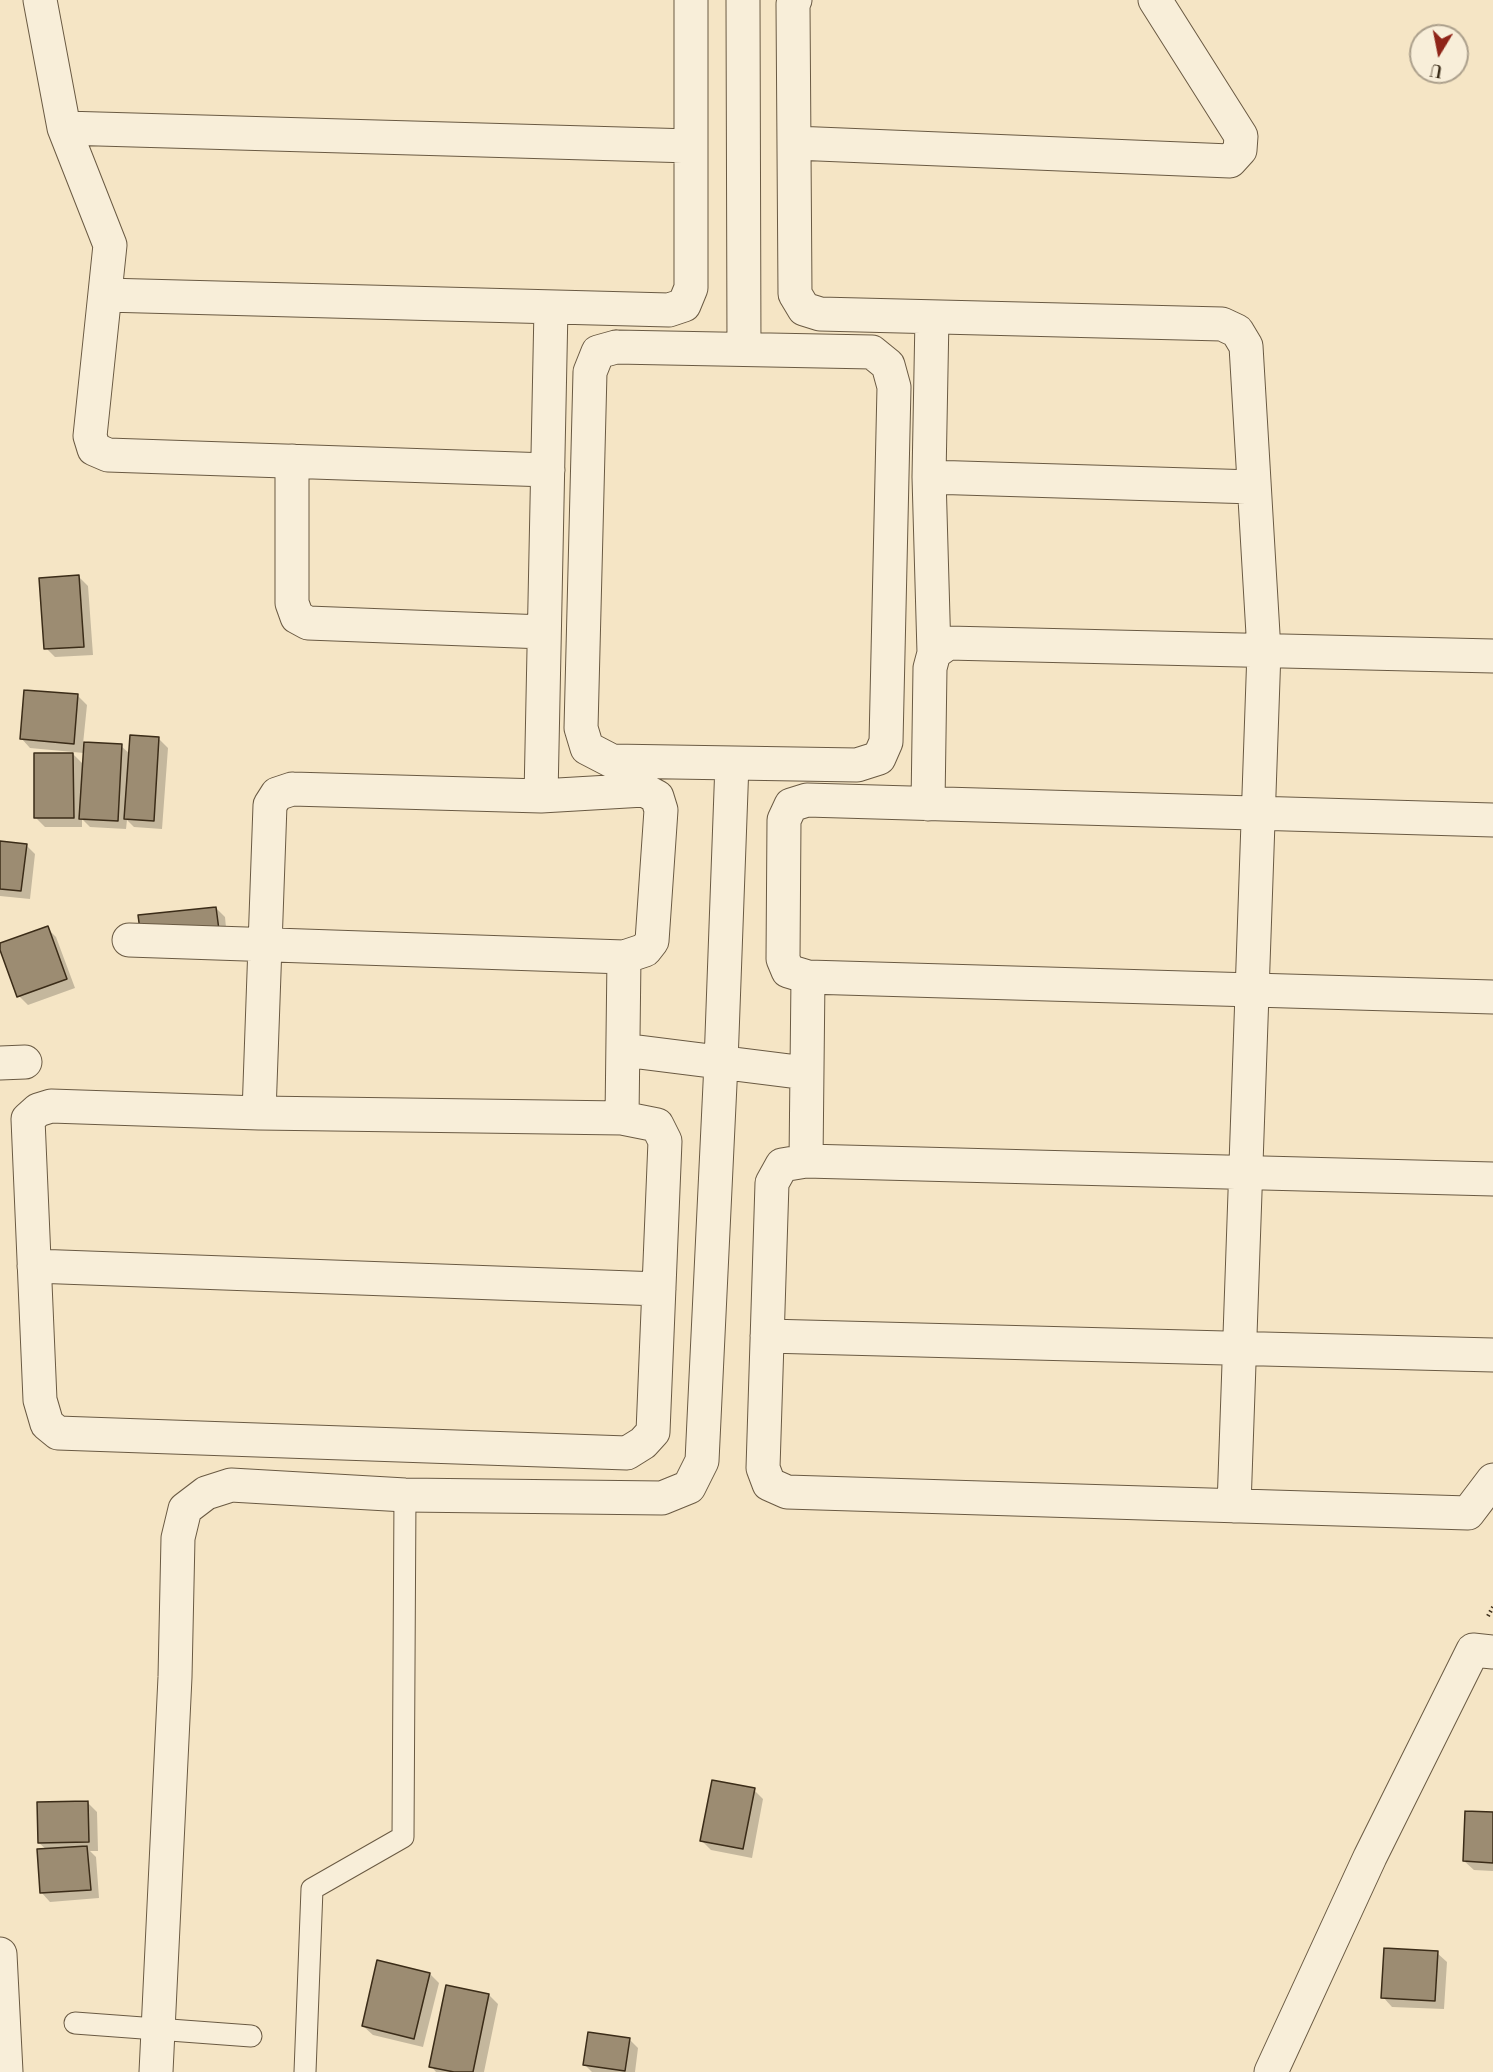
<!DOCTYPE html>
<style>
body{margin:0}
#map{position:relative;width:1493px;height:2072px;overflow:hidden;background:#f5e5c5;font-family:"Libre Bodoni",serif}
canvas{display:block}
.north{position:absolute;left:1409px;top:24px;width:60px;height:60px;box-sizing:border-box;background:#f8eed9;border:2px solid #aca08c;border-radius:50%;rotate:190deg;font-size:16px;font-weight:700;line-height:24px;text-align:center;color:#3b2c18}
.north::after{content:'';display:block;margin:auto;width:21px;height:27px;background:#8f2418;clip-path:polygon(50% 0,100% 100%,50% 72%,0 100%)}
</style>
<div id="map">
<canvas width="1493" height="2072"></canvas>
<div class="north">U</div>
</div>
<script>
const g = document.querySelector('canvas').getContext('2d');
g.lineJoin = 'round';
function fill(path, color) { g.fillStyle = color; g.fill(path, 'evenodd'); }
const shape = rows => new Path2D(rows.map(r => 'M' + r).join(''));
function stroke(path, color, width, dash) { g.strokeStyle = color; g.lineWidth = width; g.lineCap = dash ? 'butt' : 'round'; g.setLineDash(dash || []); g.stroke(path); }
fill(shape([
 [79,577,88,586,93,655,55,657,46,648],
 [78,696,87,705,83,744,121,746,130,754,159,739,168,748,162,829,134,827,127,820,126,829,90,827,82,819,82,827,45,827,36,818,73,754,84,765,84,753,30,748,21,738],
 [0,842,26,845,35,854,30,899,0,896],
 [216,908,225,917,227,938,151,946],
 [47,928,56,937,75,988,28,1005,19,996,0,944],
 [754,1790,763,1799,752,1858,711,1850,702,1841],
 [88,1803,97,1812,98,1851,90,1851,96,1857,99,1898,50,1902,41,1892,47,1850,39,1843],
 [1493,1814,1493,1871,1474,1870,1464,1861],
 [1437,1953,1447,1962,1444,2009,1392,2007,1383,1997],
 [430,1974,439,1983,423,2047,373,2035,363,2026],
 [489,1995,498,2004,484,2072,436,2072,431,2066],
 [629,2039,638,2048,635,2072,592,2072,585,2065]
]), '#0003');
const building = shape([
 [79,575,84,647,44,649,39,578,79,575],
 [24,690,78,694,74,744,20,739,24,690],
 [130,735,159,737,154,821,124,819,130,735],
 [84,742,122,744,118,821,79,819,84,742],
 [34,753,73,753,74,818,34,818,34,753],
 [0,841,27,844,21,891,0,889,0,841],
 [216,907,219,930,141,938,138,915,216,907],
 [48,926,67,979,17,997,0,950,0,943,48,926],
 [712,1780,755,1788,743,1849,700,1841,712,1780],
 [88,1801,89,1842,38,1843,37,1802,88,1801],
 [1465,1811,1493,1812,1493,1863,1463,1861,1465,1811],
 [87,1846,91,1890,40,1893,37,1849,87,1846],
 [1384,1948,1438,1951,1435,2001,1381,1998,1384,1948],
 [377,1960,430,1973,414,2039,362,2026,377,1960],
 [446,1985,489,1994,473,2072,454,2072,429,2067,446,1985],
 [588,2032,630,2038,625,2071,583,2065,588,2032]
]);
fill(building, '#9c8c72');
stroke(building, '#3b2c18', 1.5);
const service = shape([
 [75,2023,251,2036],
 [305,2072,312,1889,403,1837,405,1495]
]);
const minor = shape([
 [40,0,64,128,110,245,90,436,94,449,108,455,548,470],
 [743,0,744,349],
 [795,0,793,4,795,294,804,309,820,314,1222,324,1237,331,1246,346,1264,651,1234,1506],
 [64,128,691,146],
 [794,143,1230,161,1240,150,1241,136,1155,0],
 [105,295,669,310,684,305,691,288,691,0],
 [932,317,929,477,934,653],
 [616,347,872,352,888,365,894,387,886,742,879,758,857,765,612,761,587,748,581,728,590,372,598,352,616,347],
 [292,461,292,603,297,617,308,623,544,632],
 [929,477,1254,487],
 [292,789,541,796,644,790,657,797,661,810,652,941,645,950,624,957,622,1118,657,1125,665,1141,653,1432,643,1443,627,1453,58,1433,47,1424,40,1400,28,1119,38,1110,51,1106,259,1113,270,805,277,794,292,789],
 [541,796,551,308],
 [928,804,930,668,934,653,948,643,1493,656],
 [1493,820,807,800,791,805,784,820,783,959,788,971,808,977,806,1161,782,1165,772,1183,763,1468,769,1484,787,1492,1468,1513,1493,1480],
 [129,940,624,957],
 [808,977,1493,997],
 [623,1050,806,1073],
 [0,1063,25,1062],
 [259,1113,622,1118],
 [806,1161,1493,1179],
 [34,1266,659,1289],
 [767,1336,1493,1355],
 [0,1954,6,2072],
 [156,2072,175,1677,178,1538,185,1509,206,1493,231,1485,405,1495,662,1498,689,1487,702,1461,721,1063,732,763],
 [1271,2072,1370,1857,1473,1650,1493,1652]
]);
stroke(service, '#6a5a43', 23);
stroke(minor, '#6a5a43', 35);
stroke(shape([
 [1488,1616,1493,1607]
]), '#3b2c18', 4, [1.5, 3]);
stroke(service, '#f8eed9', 21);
stroke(minor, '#f8eed9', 33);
</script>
